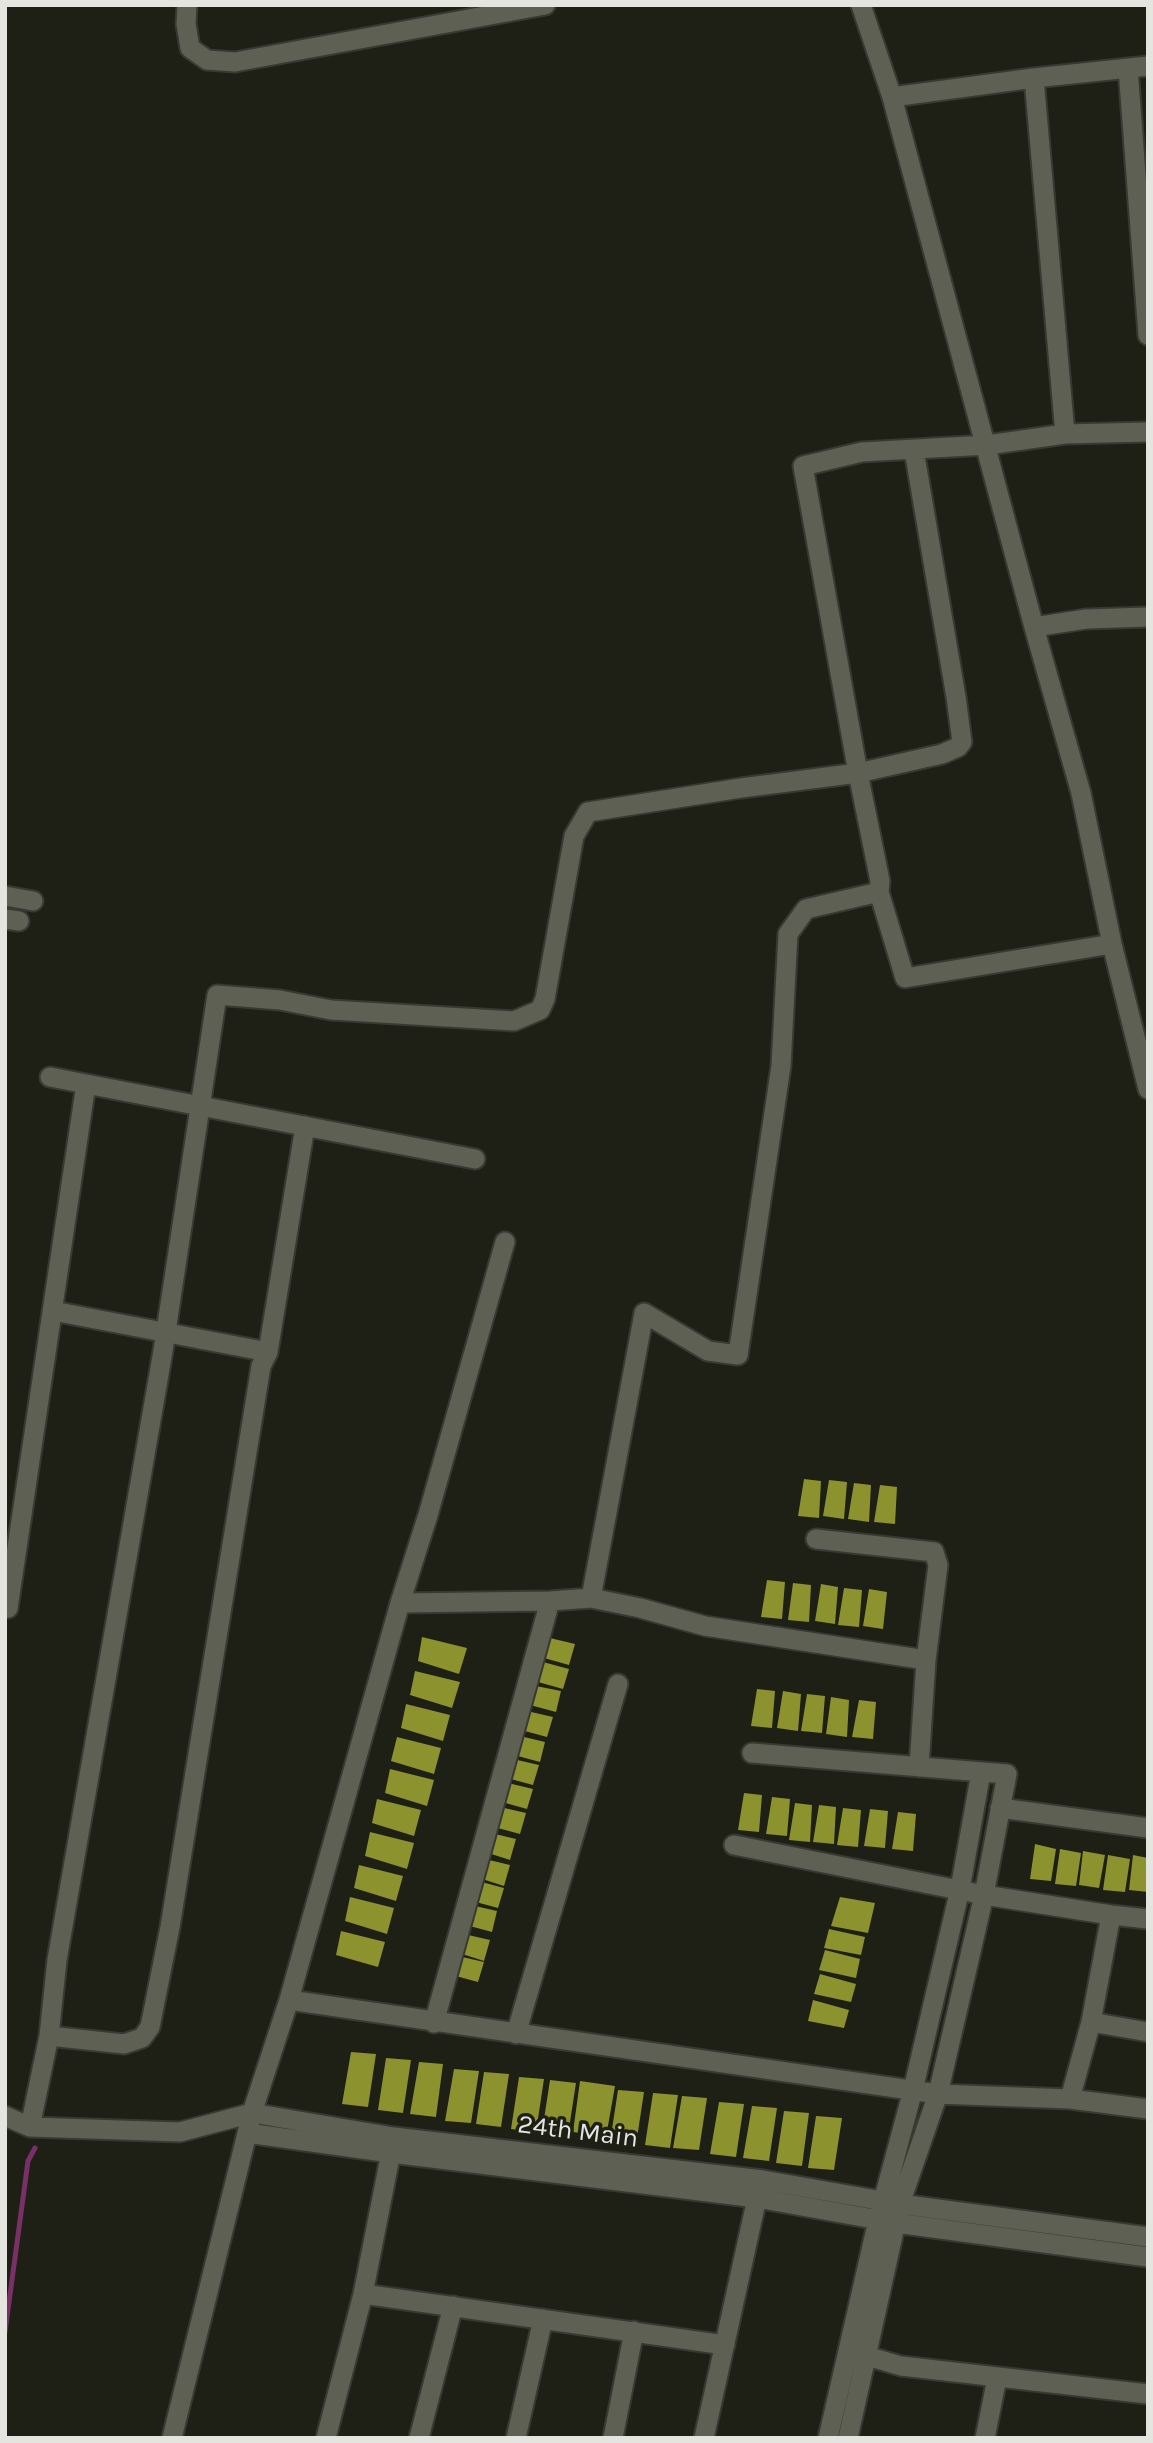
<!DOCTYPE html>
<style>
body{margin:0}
#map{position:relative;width:1153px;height:2443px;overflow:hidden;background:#1e1f15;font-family:Karla,sans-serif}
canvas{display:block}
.frame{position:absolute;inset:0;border:7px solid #e4e5de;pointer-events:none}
</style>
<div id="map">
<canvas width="1153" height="2443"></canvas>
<div class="frame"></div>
</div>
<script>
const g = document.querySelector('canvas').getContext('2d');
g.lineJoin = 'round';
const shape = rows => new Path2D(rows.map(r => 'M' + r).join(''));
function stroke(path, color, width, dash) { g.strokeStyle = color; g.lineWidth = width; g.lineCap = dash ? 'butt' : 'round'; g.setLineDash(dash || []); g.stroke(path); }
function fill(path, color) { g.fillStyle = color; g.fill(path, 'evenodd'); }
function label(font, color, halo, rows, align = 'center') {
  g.font = font + ' Karla,sans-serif'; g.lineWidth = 7; g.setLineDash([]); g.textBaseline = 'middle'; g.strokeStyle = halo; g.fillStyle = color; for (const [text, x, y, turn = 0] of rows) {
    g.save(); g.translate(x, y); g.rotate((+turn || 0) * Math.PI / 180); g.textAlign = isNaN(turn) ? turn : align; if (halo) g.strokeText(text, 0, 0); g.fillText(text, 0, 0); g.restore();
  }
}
stroke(shape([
 [5,2332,28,2161,35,2148]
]), '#783066', 5);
fill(shape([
 [804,1479,821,1481,819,1518,798,1516],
 [829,1480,847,1482,844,1519,823,1516],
 [854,1483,871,1485,869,1522,848,1519],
 [880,1485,897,1487,895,1524,874,1522],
 [767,1580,785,1582,782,1619,761,1617],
 [793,1583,811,1585,809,1622,788,1620],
 [821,1584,838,1587,835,1624,815,1621],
 [844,1588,862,1590,859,1627,838,1625],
 [869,1589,887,1592,883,1629,863,1626],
 [422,1637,467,1648,459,1674,418,1661],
 [550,1638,575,1644,569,1665,544,1658],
 [543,1662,569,1669,563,1689,538,1682],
 [415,1671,460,1682,452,1708,410,1695],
 [536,1686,561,1691,556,1712,530,1705],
 [757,1689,775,1691,772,1728,751,1726],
 [783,1691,801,1694,798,1731,777,1728],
 [807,1694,825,1696,822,1733,801,1731],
 [831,1697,849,1700,847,1737,826,1734],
 [859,1700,876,1702,873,1739,852,1737],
 [406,1704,450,1715,443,1741,401,1728],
 [527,1711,553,1717,547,1737,521,1730],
 [520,1736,545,1742,540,1762,514,1755],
 [397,1737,441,1748,434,1774,391,1761],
 [513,1759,539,1765,533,1785,507,1778],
 [390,1769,434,1780,427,1806,385,1793],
 [508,1783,533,1789,527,1809,502,1802],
 [744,1793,762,1795,759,1832,738,1830],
 [772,1797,790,1799,787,1836,766,1834],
 [377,1799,421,1810,414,1836,372,1823],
 [795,1803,812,1805,810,1842,789,1840],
 [819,1805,836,1807,834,1844,813,1842],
 [500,1807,526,1813,520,1834,494,1827],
 [843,1808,861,1810,858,1847,837,1845],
 [870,1809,888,1811,885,1848,864,1846],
 [898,1812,916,1814,913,1851,892,1849],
 [370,1832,414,1843,407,1869,365,1856],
 [491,1833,516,1839,510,1860,485,1852],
 [1035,1844,1056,1849,1051,1881,1030,1879],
 [1060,1849,1081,1853,1076,1886,1055,1884],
 [1083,1851,1105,1855,1099,1888,1079,1885],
 [1108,1855,1130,1859,1125,1892,1103,1890],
 [1133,1855,1148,1858,1148,1892,1129,1890],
 [485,1859,510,1865,504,1886,479,1878],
 [359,1865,403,1876,396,1901,354,1888],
 [478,1881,504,1888,498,1908,472,1901],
 [350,1897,394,1908,387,1934,345,1921],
 [840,1897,875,1903,868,1933,831,1926],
 [471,1905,497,1911,492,1932,466,1925],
 [829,1929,865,1937,861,1955,824,1948],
 [341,1931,385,1942,378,1967,336,1955],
 [464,1934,490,1940,484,1961,459,1953],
 [825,1950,860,1959,856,1978,819,1970],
 [458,1956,484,1962,478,1982,452,1975],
 [820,1974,856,1984,851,2002,814,1994],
 [813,2000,849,2010,844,2028,808,2021],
 [351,2052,376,2054,368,2107,342,2104],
 [386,2058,411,2060,403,2113,378,2110],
 [419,2062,443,2064,436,2117,410,2114],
 [454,2069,479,2071,471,2123,445,2121],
 [484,2072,509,2074,501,2127,476,2124],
 [519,2077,544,2079,536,2132,511,2129],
 [550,2080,576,2083,568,2135,542,2132],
 [580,2081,615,2086,606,2137,573,2132],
 [618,2090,644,2092,636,2145,610,2142],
 [653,2093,678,2095,670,2148,645,2145],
 [682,2096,707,2098,699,2150,673,2148],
 [719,2102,744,2104,736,2157,710,2154],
 [752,2106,777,2108,769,2161,743,2158],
 [784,2111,809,2113,802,2166,776,2163],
 [816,2116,842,2118,834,2170,808,2168]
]), '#8c922e');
const minor = shape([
 [187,5,186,24,190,48,207,60,235,62,545,5],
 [861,5,892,97,1034,627,1081,793,1112,944,1148,1089],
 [1128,68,1148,335],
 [1034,78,1065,434],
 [892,97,1034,78,1148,66],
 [1034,627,1086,619,1148,617],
 [5,896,33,901],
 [5,919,19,921],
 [1112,944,905,978,879,892,880,881,858,773,803,466,862,452,987,445,1065,434,1148,432],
 [50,1077,475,1159],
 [53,1311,268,1352],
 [816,1539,934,1552,938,1565,926,1660,919,1767],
 [591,1598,644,1313,708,1351,738,1355,781,1066,788,934,806,909,879,892],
 [400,1603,550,1601,591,1598,640,1608,705,1626,926,1660],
 [8,1608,86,1084],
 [752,1753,1007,1774,984,1895,938,2094,900,2204,848,2438],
 [1000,1808,1148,1828],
 [734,1845,984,1895,1111,1915,1148,1919],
 [289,2000,938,2094,1070,2099,1148,2109],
 [1091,2022,1148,2032],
 [434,2023,550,1601],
 [516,2034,618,1684],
 [49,2036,124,2044,142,2038,150,2027,170,1927,261,1366,268,1352,305,1126],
 [1070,2099,1091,2022,1111,1915],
 [5,2116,30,2127,180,2132,252,2113,394,2137,763,2180,900,2204,1148,2237],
 [30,2127,49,2036,57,1960,163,1351,217,995,280,1000,331,1010,514,1021,540,1010,545,999,574,836,588,812,741,788,858,773,942,754,958,747,962,742,956,697,914,450],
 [247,2133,391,2153,757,2198,896,2223,1148,2257],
 [363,2294,725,2345],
 [867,2356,901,2366,1148,2394],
 [172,2438,252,2113,289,2000,400,1603,428,1515,505,1242],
 [326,2438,363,2294,393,2142],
 [419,2438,453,2306],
 [516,2438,543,2319],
 [613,2438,634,2331],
 [704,2438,757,2198],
 [828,2438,878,2220,913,2090,960,1889,981,1772],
 [985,2438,997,2378]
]);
stroke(minor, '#383932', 23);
stroke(minor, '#5f6054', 19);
label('26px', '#e4e5de', '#1e1f15', [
 ["24th Main",578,2132,7]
]);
</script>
